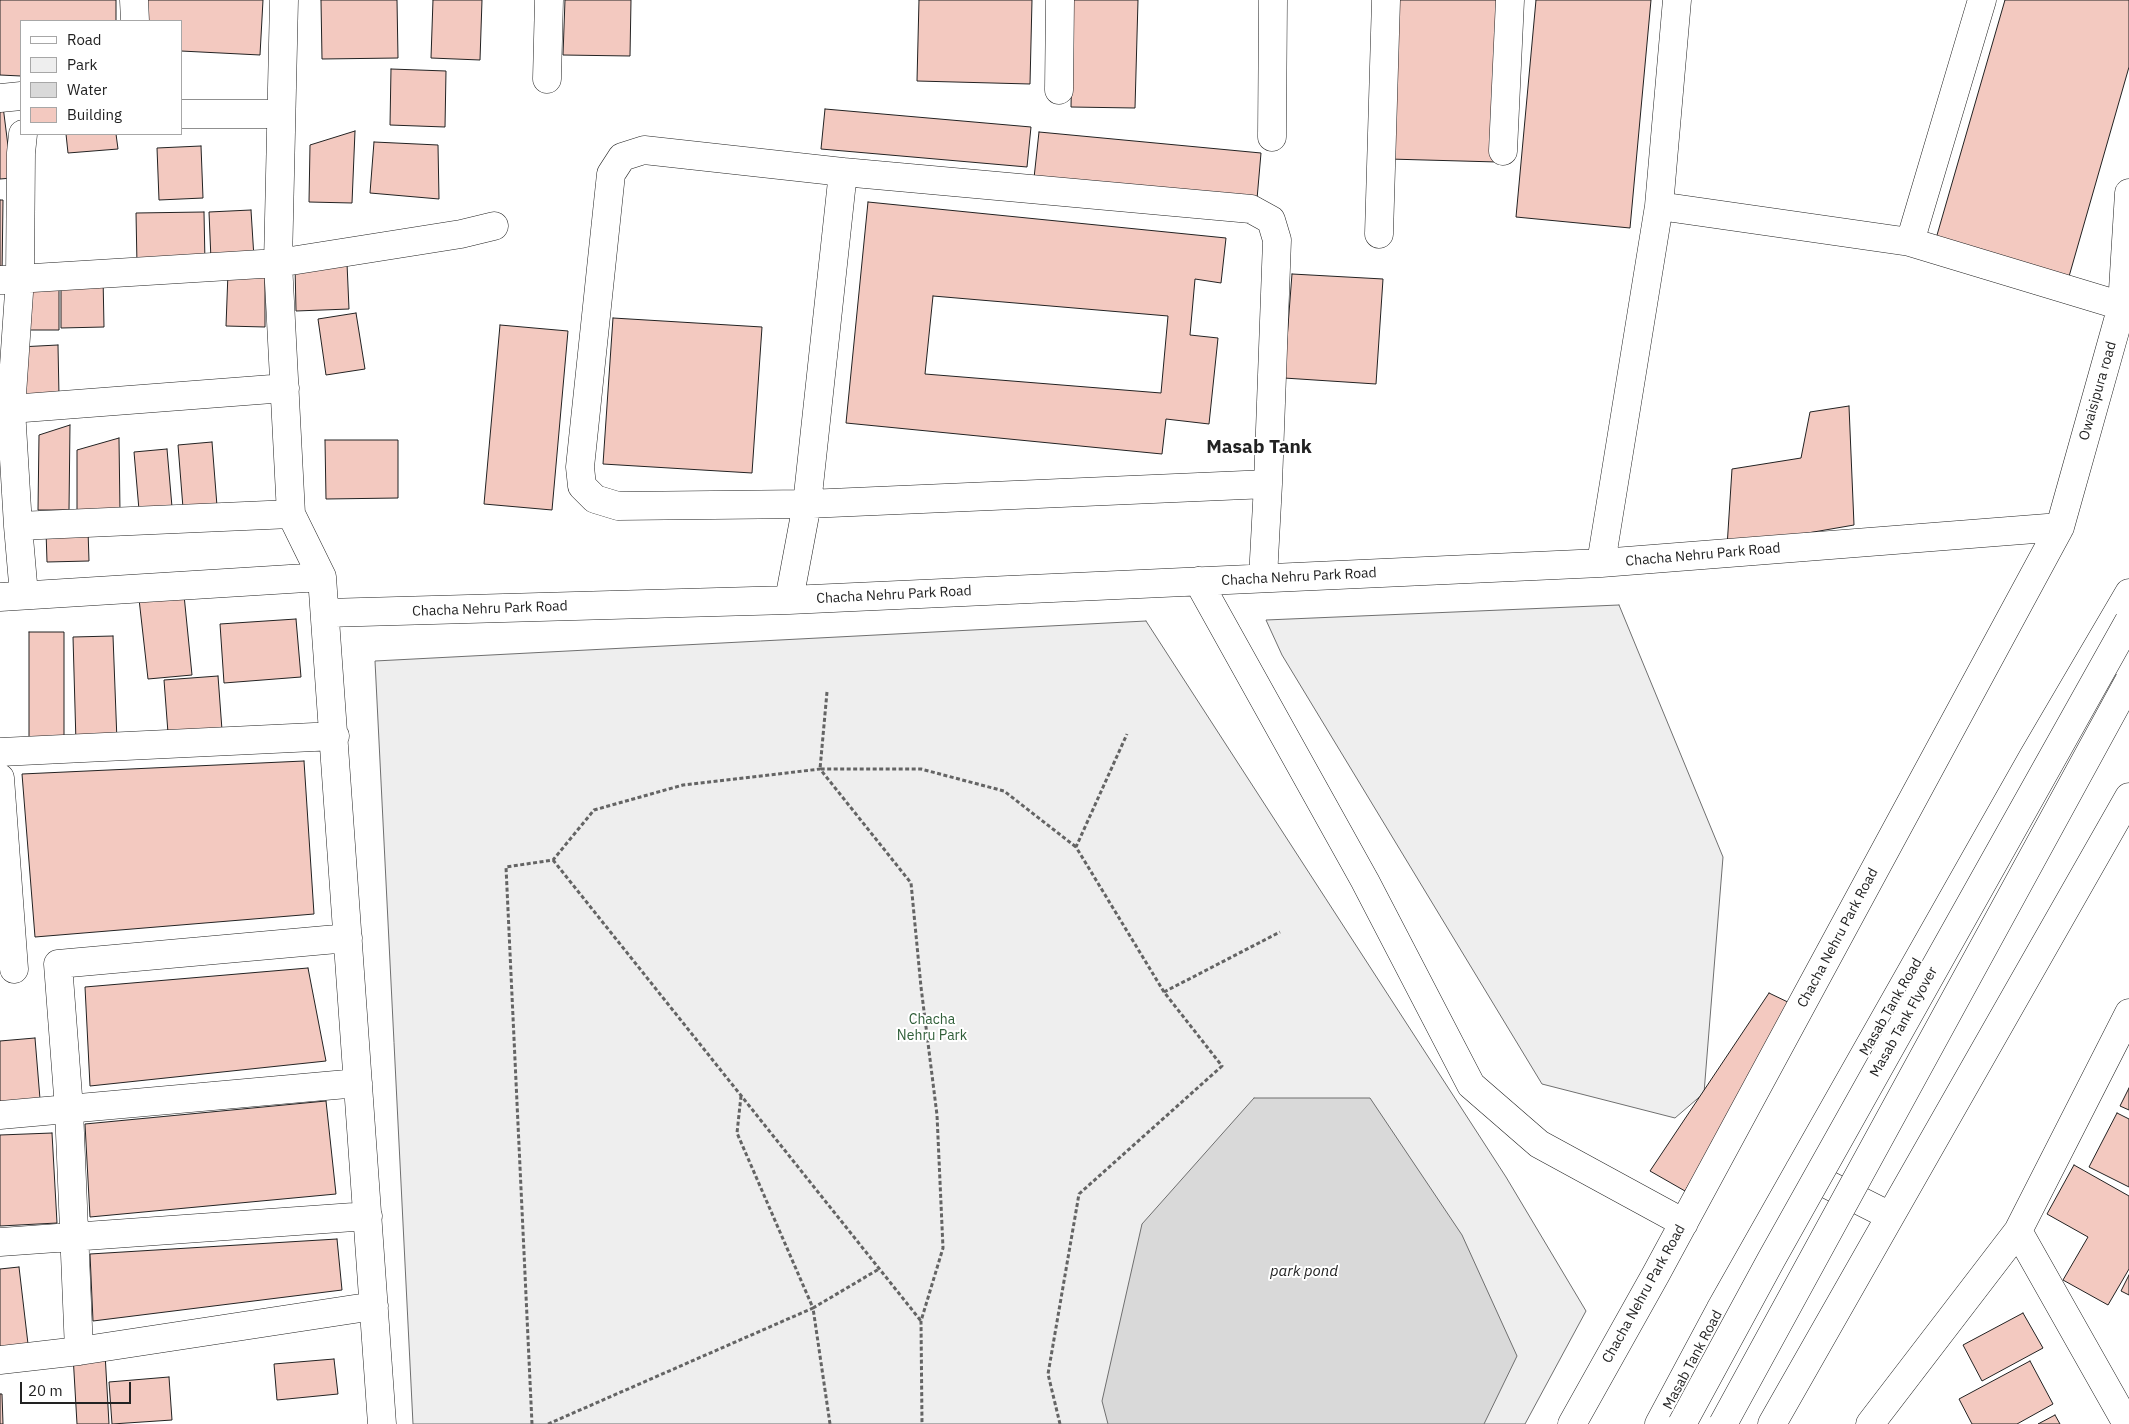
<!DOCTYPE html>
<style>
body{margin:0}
#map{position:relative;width:2129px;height:1424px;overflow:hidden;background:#fff;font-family:"IBM Plex Sans",sans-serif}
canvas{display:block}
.legend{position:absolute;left:20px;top:20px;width:162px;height:115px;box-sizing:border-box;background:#fff;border:1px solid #a7a7a7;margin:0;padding:6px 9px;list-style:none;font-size:15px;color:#222}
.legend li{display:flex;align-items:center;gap:10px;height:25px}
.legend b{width:25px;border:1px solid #a7a7a7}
.scale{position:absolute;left:20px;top:1382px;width:111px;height:22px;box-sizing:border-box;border:2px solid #222;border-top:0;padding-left:6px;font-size:15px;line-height:18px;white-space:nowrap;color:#222;-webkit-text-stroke:4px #fff;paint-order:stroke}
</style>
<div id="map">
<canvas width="2129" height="1424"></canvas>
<ul class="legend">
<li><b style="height:6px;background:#fff"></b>Road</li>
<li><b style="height:14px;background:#eee"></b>Park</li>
<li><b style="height:14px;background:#d9d9d9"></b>Water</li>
<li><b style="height:14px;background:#f3c9c0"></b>Building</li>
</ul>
<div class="scale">20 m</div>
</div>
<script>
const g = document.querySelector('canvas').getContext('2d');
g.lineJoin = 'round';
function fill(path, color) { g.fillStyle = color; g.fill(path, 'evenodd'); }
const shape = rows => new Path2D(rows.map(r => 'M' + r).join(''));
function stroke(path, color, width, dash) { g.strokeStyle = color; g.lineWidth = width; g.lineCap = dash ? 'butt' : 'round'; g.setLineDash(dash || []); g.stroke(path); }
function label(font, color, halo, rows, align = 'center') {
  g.font = font + ' "IBM Plex Sans",sans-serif'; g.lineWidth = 4; g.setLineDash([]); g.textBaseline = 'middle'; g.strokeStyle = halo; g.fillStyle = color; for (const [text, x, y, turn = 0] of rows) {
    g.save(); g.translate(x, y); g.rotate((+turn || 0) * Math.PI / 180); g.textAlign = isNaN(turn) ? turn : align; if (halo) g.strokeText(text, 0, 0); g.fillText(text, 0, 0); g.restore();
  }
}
const green = shape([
 [1619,605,1723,857,1704,1093,1675,1118,1542,1084,1282,655,1266,620,1619,605],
 [1146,621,1506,1177,1586,1311,1525,1424,413,1424,375,661,1146,621]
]);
fill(green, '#eee');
stroke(green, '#6f6f6f', 1);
const water = shape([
 [1254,1098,1370,1098,1462,1235,1517,1356,1484,1424,1108,1424,1102,1401,1142,1224,1254,1098]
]);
fill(water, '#d9d9d9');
stroke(water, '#6f6f6f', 1);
const building = shape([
 [0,0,116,0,116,21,21,21,21,76,0,75,0,0],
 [145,0,263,0,260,55,181,51,181,21,144,21,145,0],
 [321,0,397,0,398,58,322,59,321,0],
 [433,0,482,0,480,60,431,58,433,0],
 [565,0,631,0,630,56,563,55,565,0],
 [919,0,1032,0,1030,84,917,81,919,0],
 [1073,0,1138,0,1135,108,1071,107,1073,0],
 [1392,0,1500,0,1497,162,1389,159,1392,0],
 [1536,0,1651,0,1630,228,1516,217,1536,0],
 [2005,0,2129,0,2129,67,2068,280,1935,242,2005,0],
 [391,69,446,71,445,127,390,125,391,69],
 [3,106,12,178,0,179,0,107,3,106],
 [825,109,1031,127,1027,167,821,149,825,109],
 [355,131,352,203,309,202,310,145,355,131],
 [1039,132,1261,153,1257,199,1034,178,1039,132],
 [66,134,116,134,118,149,68,153,66,134],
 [374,142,438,145,439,199,370,193,374,142],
 [201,146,203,198,159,200,157,148,201,146],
 [0,200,3,200,2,276,0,276,0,200],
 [868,202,1226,238,1221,283,1195,279,1190,335,1218,338,1209,424,1166,419,1162,454,846,423,868,202],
 [933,296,1168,316,1161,393,925,374,933,296],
 [251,210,254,258,211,260,209,212,251,210],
 [204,212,205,263,137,265,136,213,204,212],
 [347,263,349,309,296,311,295,265,347,263],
 [228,273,265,273,265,327,226,326,228,273],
 [1292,274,1383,279,1376,384,1284,378,1292,274],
 [103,276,104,327,61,328,61,277,103,276],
 [27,283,59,283,59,330,28,330,27,283],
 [356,313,365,369,326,375,318,319,356,313],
 [613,318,762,327,752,473,603,464,613,318],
 [500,325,568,331,552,510,484,504,500,325],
 [58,345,59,396,21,396,19,347,58,345],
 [1849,406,1854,525,1727,547,1732,469,1801,458,1810,412,1849,406],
 [70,425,69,510,38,510,39,435,70,425],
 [119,438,120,512,77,512,77,450,119,438],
 [325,440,398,440,398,498,326,499,325,440],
 [212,442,217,506,183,508,178,445,212,442],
 [167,449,172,507,139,510,134,452,167,449],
 [88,530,89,561,47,562,46,531,88,530],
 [184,595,192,675,148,679,139,599,184,595],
 [296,619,301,677,224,683,220,624,296,619],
 [29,632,64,632,64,743,29,743,29,632],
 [113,636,117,741,76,743,73,637,113,636],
 [218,676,222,730,168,733,164,680,218,676],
 [304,761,314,914,35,937,22,774,304,761],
 [308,968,326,1061,90,1086,85,987,308,968],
 [1769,993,1794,1005,1685,1191,1650,1171,1769,993],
 [35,1038,40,1099,0,1102,0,1041,35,1038],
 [2129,1088,2129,1110,2120,1106,2129,1088],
 [326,1101,336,1194,90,1217,85,1124,326,1101],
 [2117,1113,2129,1119,2129,1187,2089,1167,2117,1113],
 [52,1133,57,1223,0,1226,0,1135,52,1133],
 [2074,1165,2129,1196,2129,1269,2108,1305,2063,1280,2088,1237,2047,1214,2074,1165],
 [337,1239,342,1290,93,1321,90,1254,337,1239],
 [19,1267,28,1344,0,1347,0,1269,19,1267],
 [2129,1275,2129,1295,2121,1291,2129,1275],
 [2023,1313,2043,1348,1982,1381,1963,1345,2023,1313],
 [105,1353,109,1424,77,1424,73,1355,105,1353],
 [334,1359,338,1394,277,1400,274,1364,334,1359],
 [2030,1361,2053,1404,2017,1424,1972,1424,1959,1399,2030,1361],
 [169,1377,172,1420,112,1424,109,1382,169,1377],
 [0,1394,2,1394,3,1424,0,1424,0,1394],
 [2055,1415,2060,1424,2038,1424,2055,1415]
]);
fill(building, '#f3c9c0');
stroke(building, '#222', 1);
const minor = shape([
 [134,0,135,21],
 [284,0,278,263,291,514,322,577,382,1424],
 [1982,0,1910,242,2122,306],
 [547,79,549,0],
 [1059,90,1060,0],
 [0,98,21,96],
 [181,114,281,114],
 [23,134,21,153,20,278,11,409,18,526,24,595],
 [1272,137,1273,0],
 [1503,151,1510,0],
 [1659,206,1910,242],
 [1379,234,1386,0],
 [0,280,278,263,461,234,494,226],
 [11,409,285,388],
 [18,526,291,514],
 [1601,563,1659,206,1677,0],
 [1263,578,1268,484,1277,240,1271,220,1251,209,843,172,644,150,622,157,611,174,580,467,582,486,595,499,618,506,807,504,1268,484],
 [1198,581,1365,881,1471,1085,1539,1144,1684,1223],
 [0,597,322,577],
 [789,600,807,504,843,172],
 [326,613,789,600,1601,563,2060,527],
 [0,752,335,736],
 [0,778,14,969],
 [0,1115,358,1083],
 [2018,1231,2127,1424],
 [0,1242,368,1216],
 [79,1351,374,1306],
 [0,1360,79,1351,69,1109,58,964,348,938],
 [1572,1424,1656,1274,2060,527,2122,306,2129,193],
 [1870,1424,2018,1231,2129,1013]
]);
const major = shape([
 [1799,1170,1890,1216],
 [1659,1424,1720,1310,2033,757,2129,593],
 [1772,1424,2129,797]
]);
stroke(minor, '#222', 29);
stroke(major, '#222', 29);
stroke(shape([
 [827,692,820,769,921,769,1004,791,1076,847],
 [553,860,921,1321],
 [1164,992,1280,932],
 [532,1424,506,867,553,860,594,810,683,785,820,769,911,883,921,987,937,1115,943,1248,921,1321,922,1424],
 [548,1424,813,1308,737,1133,741,1096],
 [830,1424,813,1308,879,1269],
 [1060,1424,1048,1374,1079,1194,1222,1066,1164,992,1076,847,1127,734]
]), '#646464', 3, [4, 2.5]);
stroke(minor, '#fff', 28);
stroke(major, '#fff', 28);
const highwayBridge = shape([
 [1682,1424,1771,1260,2129,621],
 [1723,1424,2129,681]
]);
stroke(highwayBridge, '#222', 29, []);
stroke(highwayBridge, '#fff', 28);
label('14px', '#222', '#fff', [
 ["Owaisipura road",2098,391,-74],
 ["Chacha Nehru Park Road",1703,555,-5],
 ["Chacha Nehru Park Road",1299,577,-3],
 ["Chacha Nehru Park Road",894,595,-3],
 ["Chacha Nehru Park Road",490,609,-2],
 ["Chacha Nehru Park Road",1838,938,-62],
 ["Masab Tank Road",1891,1007,-60],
 ["Masab Tank Flyover",1904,1022,-61],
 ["Chacha Nehru Park Road",1644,1294,-61],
 ["Masab Tank Road",1693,1360,-62]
]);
label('14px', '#2f5e38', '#fff', [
 ["Chacha",932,1020],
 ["Nehru Park",932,1036]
]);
label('italic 15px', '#222', '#fff', [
 ["park pond",1304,1272]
]);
label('bold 19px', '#222', '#fff', [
 ["Masab Tank",1259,448]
]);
</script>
